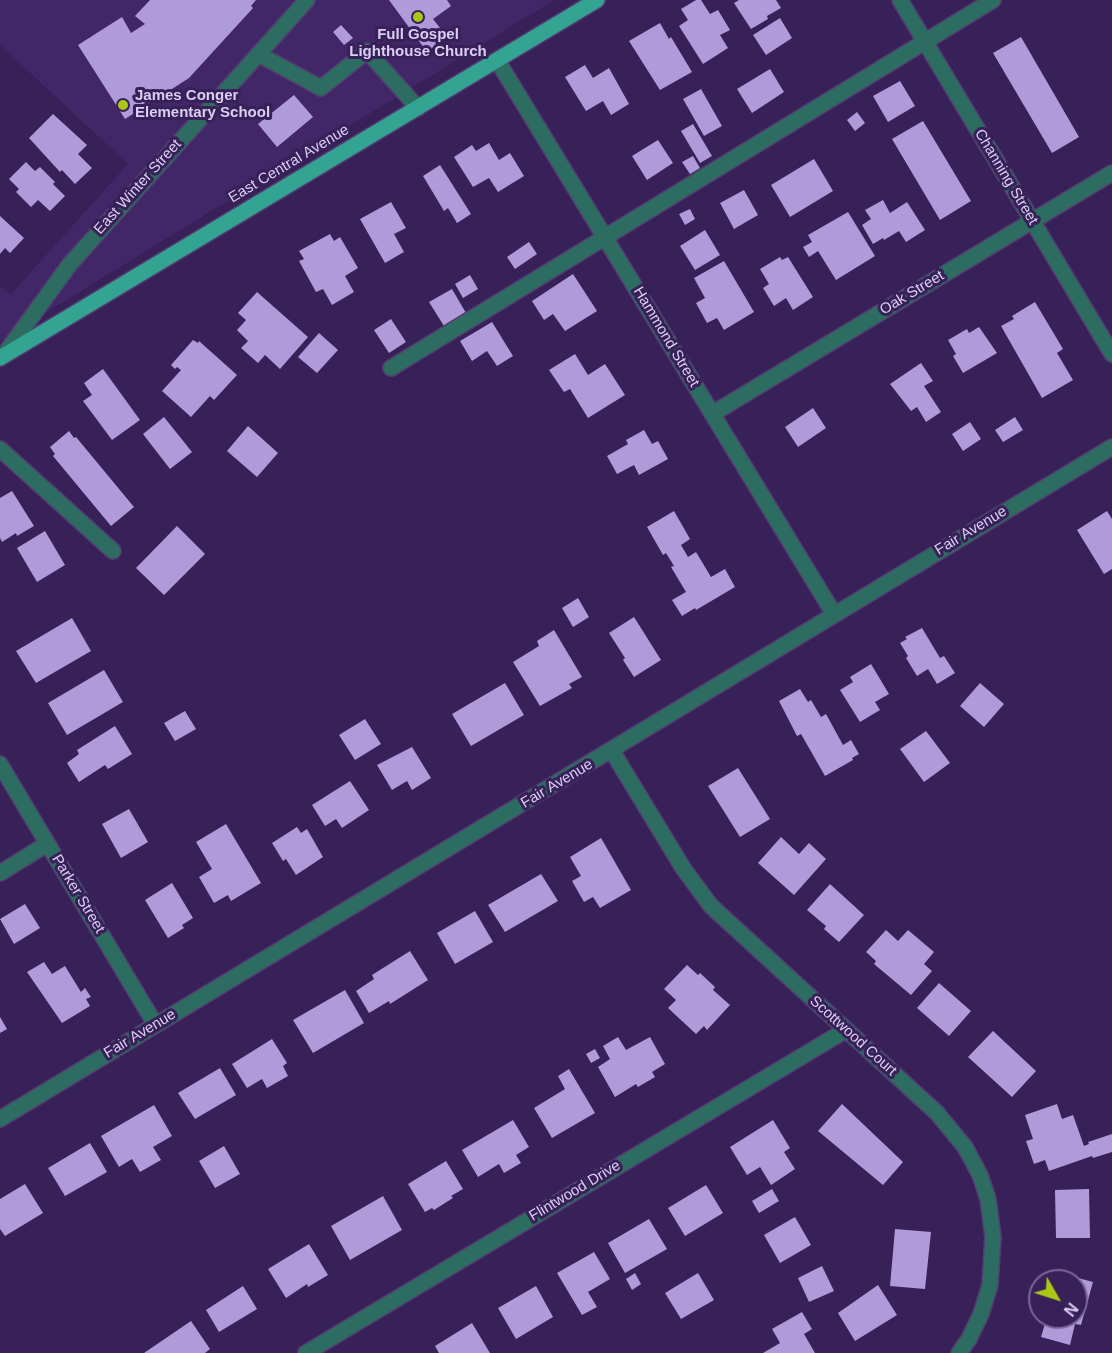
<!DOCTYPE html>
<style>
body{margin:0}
#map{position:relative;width:1112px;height:1353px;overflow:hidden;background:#382059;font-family:Arial,sans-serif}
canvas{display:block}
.north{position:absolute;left:1028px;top:1269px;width:60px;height:60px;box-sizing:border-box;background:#382059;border:2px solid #796696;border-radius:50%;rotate:129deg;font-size:16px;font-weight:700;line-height:24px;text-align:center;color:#dacff2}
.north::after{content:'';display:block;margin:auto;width:21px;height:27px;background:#abc716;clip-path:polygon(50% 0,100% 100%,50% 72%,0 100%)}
</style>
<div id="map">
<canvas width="1112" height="1353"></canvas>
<div class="north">N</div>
</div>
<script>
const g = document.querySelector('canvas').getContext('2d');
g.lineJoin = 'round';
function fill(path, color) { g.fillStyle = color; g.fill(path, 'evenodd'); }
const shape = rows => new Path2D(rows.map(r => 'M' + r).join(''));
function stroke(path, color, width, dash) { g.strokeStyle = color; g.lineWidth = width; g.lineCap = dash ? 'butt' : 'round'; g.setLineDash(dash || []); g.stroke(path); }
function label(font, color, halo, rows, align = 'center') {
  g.font = font + ' Arial,sans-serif'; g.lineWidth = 6; g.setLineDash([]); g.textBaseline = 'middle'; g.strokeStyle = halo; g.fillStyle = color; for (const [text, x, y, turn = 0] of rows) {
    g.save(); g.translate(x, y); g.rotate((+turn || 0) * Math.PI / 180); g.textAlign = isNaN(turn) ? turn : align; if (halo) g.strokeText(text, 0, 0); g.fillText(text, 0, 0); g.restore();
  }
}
fill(shape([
 [0,0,554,0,0,341,0,286,10,295,128,164,0,45]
]), '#422768');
fill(shape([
 [150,0,256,0,251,6,253,8,189,78,125,119,78,45,122,17,131,33,145,24,135,16],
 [389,0,447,0,451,6,433,19,447,37,427,52],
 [696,0,701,0,710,14,718,10,730,30,720,35,728,48,703,64,679,26,688,20,681,9],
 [739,0,776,0,781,8,767,16,768,19,751,29,734,3],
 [780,18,792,38,766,55,753,35],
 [660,23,669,39,671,37,692,72,660,90,629,41],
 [341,25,353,38,344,45,333,32],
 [1021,37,1079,137,1052,153,993,53],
 [585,65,593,78,609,68,629,104,611,115,603,101,586,111,565,77],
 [770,69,784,92,752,113,737,89],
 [900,81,915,106,888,122,873,96],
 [701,89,722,126,704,136,683,99],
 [294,95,313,117,277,147,258,124],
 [857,112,865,123,855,131,847,120],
 [53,114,87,145,78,154,92,168,75,184,62,170,60,172,29,138],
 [923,121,971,201,940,220,892,139],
 [693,124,712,156,700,163,681,131],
 [658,140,673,163,647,180,632,156],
 [489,143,499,160,510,153,524,176,498,192,489,178,473,187,454,157,472,145,476,151],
 [693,156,700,168,690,174,682,162],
 [814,159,833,191,790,217,771,185],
 [26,162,35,171,40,167,55,182,53,184,65,196,50,211,38,200,31,207,16,192,19,189,9,179],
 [440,165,471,214,457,223,448,208,444,211,423,176],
 [744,190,758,215,734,229,720,203],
 [883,200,890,213,907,202,925,230,906,242,899,231,884,240,883,238,873,244,862,225,871,219,865,210],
 [391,202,406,228,394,234,404,252,385,263,360,219],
 [690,209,695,219,685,225,679,214],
 [848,212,875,256,836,280,818,251,809,257,803,247,812,242,808,235],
 [0,216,24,238,10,253,5,248,0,254],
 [705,230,720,255,695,270,680,246],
 [330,234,334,241,340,237,358,268,345,276,354,292,332,305,323,289,316,292,299,261,304,259,299,251],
 [529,242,537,254,515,269,507,257],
 [780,257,782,260,788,257,813,297,793,310,786,298,774,306,763,288,769,284,760,269],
 [724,261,754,312,724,330,717,318,707,323,696,303,705,298,694,278],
 [573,274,597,311,565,331,553,314,544,320,532,301],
 [470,275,478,289,463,298,455,284],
 [452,289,466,313,444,326,429,302],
 [257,292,308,337,280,369,265,355,258,363,241,348,248,341,237,330,246,320,238,313],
 [1035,302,1063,349,1057,353,1073,380,1042,398,1001,326,1014,319,1012,316],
 [391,319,406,342,389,353,374,330],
 [492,322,513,356,497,366,487,351,472,361,460,341],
 [979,327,997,353,963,373,953,356,956,354,948,340,967,329,969,333],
 [319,333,338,350,317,373,298,357],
 [193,340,198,343,199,341,237,375,214,400,210,396,191,417,162,391,181,370,177,367,175,369,171,365],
 [575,354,588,375,605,364,625,395,588,418,570,389,564,392,549,370],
 [921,363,933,381,924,386,941,412,926,422,917,407,911,411,890,384],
 [103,369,140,420,112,440,83,401,92,395,84,383],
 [813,408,826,428,798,447,785,427],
 [164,417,192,452,170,469,143,434],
 [1015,417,1023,430,1003,442,995,430],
 [970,422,981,439,963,451,952,434],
 [248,426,278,453,257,477,227,451],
 [644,430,652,444,658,441,668,459,639,475,634,465,617,474,607,456,628,444,626,440],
 [69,431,74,438,76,437,134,507,111,526,53,456,55,454,50,447],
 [12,491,34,526,17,536,16,533,2,542,0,538,0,498],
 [674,511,690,539,681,545,688,557,696,552,711,577,725,569,735,587,696,610,695,608,682,616,672,600,686,592,671,567,674,566,666,553,663,555,647,527],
 [1107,511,1112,519,1112,569,1104,574,1077,530],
 [177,526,205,554,164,595,136,568],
 [45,531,65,565,37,582,17,548],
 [578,598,589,617,573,627,562,608],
 [634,617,661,660,634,677,623,660,625,658,609,633],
 [72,618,91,651,36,683,16,651],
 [922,628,940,658,944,656,955,673,937,684,928,669,917,676,906,658,908,656,900,643,907,639,905,637],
 [554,630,582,677,569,684,572,688,540,706,513,662,539,646,537,641],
 [871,664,889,694,875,702,880,710,860,722,840,690,853,682,850,677],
 [104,670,123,702,67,735,48,703],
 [505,683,524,715,471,746,452,714],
 [980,683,1004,704,984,727,960,706],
 [800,689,808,702,811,700,821,717,826,714,843,745,851,740,859,754,852,758,853,760,825,776,801,734,797,736,779,701],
 [185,711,196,729,175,741,164,723],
 [365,719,381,744,355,760,339,735],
 [115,726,132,754,108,769,105,765,79,782,67,763,79,754,77,750],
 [926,731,950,763,924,782,900,749],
 [412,747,431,778,412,790,407,781,392,790,377,765],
 [738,768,770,819,740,837,708,786],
 [350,781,369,810,342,828,336,819,325,826,312,805],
 [129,809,148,842,121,858,102,824],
 [226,824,261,883,231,901,228,895,214,903,199,877,212,869,196,842],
 [297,827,301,833,307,829,323,857,296,875,286,859,283,861,272,843],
 [781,837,799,854,809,843,826,859,794,895,758,863],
 [601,838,631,890,600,908,593,897,584,902,572,881,581,876,570,857],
 [541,874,558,901,505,932,488,905],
 [172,883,193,918,182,925,184,928,168,938,145,900],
 [830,884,864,915,839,942,824,929,826,926,807,910],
 [25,904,40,928,14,944,0,919],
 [475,911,493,942,455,964,437,933],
 [886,930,898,941,908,930,934,952,924,964,932,971,911,995,874,964,876,961,866,952],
 [410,951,428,980,390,1004,389,1001,369,1013,356,991,374,979,372,975],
 [44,962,52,974,65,966,81,992,85,988,91,997,86,999,90,1006,62,1023,27,972],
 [687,965,698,975,700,973,715,987,713,990,730,1005,707,1030,704,1026,696,1034,668,1008,676,1000,664,989],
 [939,983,971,1011,949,1036,917,1008],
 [345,990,364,1023,313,1053,293,1020],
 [0,1017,7,1029,0,1033],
 [993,1031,1036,1071,1012,1097,968,1057],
 [618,1037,626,1050,650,1037,665,1064,652,1072,655,1077,638,1087,636,1084,615,1097,598,1067,610,1059,603,1046],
 [272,1039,287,1063,283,1066,288,1076,267,1088,262,1079,247,1088,232,1064],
 [595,1049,600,1058,591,1063,586,1054],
 [220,1068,236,1095,195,1119,178,1093],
 [569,1069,595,1113,552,1138,534,1108,565,1089,558,1076],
 [842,1104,903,1162,883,1185,818,1131],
 [1057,1104,1062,1119,1073,1115,1084,1146,1089,1144,1088,1142,1112,1134,1112,1152,1093,1158,1092,1156,1049,1171,1045,1160,1034,1164,1026,1141,1033,1139,1025,1115],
 [154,1105,172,1136,153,1147,161,1160,140,1172,132,1159,119,1167,101,1136],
 [513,1120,529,1147,516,1155,521,1163,504,1173,499,1164,478,1177,462,1150],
 [773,1120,790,1148,784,1152,795,1169,771,1185,760,1167,747,1175,730,1147],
 [90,1143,107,1172,65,1196,48,1168],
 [224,1146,240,1174,215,1188,199,1161],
 [446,1161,463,1189,451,1196,453,1198,434,1210,432,1208,425,1212,408,1184],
 [25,1184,43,1213,5,1236,0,1229,0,1199],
 [706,1185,723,1213,685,1236,668,1208],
 [772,1189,779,1201,759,1213,752,1201],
 [1089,1189,1090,1238,1056,1238,1055,1190],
 [383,1196,402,1230,350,1260,331,1226],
 [795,1217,811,1245,780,1263,764,1235],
 [649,1219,667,1249,625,1273,608,1243],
 [895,1229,931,1232,925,1289,890,1286],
 [309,1244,328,1275,308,1287,307,1284,286,1298,268,1269],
 [594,1252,610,1279,588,1292,597,1307,582,1315,557,1273],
 [822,1266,834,1291,809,1302,798,1278],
 [635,1273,641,1284,632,1290,626,1279],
 [698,1273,714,1300,681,1319,665,1293],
 [1059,1273,1093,1282,1081,1325,1075,1324,1070,1345,1041,1337,1047,1317,1076,1317,1076,1281,1057,1281],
 [878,1285,897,1315,855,1341,838,1313],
 [243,1286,257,1309,219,1332,206,1310],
 [536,1286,553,1317,516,1339,498,1308],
 [802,1312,812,1329,804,1334,815,1353,763,1353,780,1343,772,1329],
 [191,1321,210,1349,205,1353,144,1353],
 [472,1323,490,1353,439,1353,435,1346]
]), '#b09bda');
const minor = shape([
 [900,0,1112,354],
 [258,54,321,88,367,51,418,108],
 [497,60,834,614],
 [3,356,70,264,307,0],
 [391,368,993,0],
 [712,414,1112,173],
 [0,449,113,551],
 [612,751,683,868,711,906,937,1113,965,1147,980,1175,988,1199,993,1237,990,1285,981,1314,969,1339,959,1353],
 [0,764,155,1024],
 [0,873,47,844],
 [0,1119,1112,447],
 [306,1353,846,1030]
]);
const major = shape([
 [0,358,597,0]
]);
stroke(minor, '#523c71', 18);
stroke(major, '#523c71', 18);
stroke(minor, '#2d6d61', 15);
stroke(major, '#34a492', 15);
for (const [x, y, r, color] of [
 [418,17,6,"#abc716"],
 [123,105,6,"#abc716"]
]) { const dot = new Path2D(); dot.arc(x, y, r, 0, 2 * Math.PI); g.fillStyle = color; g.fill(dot); stroke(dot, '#382059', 2); }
label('bold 15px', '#dacff2', '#382059', [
 ["Full Gospel",418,35],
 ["Lighthouse Church",418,52],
 ["James Conger",135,96,"left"],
 ["Elementary School",135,113,"left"]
]);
label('15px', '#dacff2', '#382059', [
 ["East Central Avenue",289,164,-31],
 ["Channing Street",1006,177,59],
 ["East Winter Street",138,187,-48],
 ["Oak Street",912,293,-31],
 ["Hammond Street",666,337,59],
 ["Fair Avenue",971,531,-31],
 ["Fair Avenue",557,784,-31],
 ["Parker Street",78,894,59],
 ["Fair Avenue",140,1034,-31],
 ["Scottwood Court",853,1036,42],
 ["Flintwood Drive",575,1191,-31]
]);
</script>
